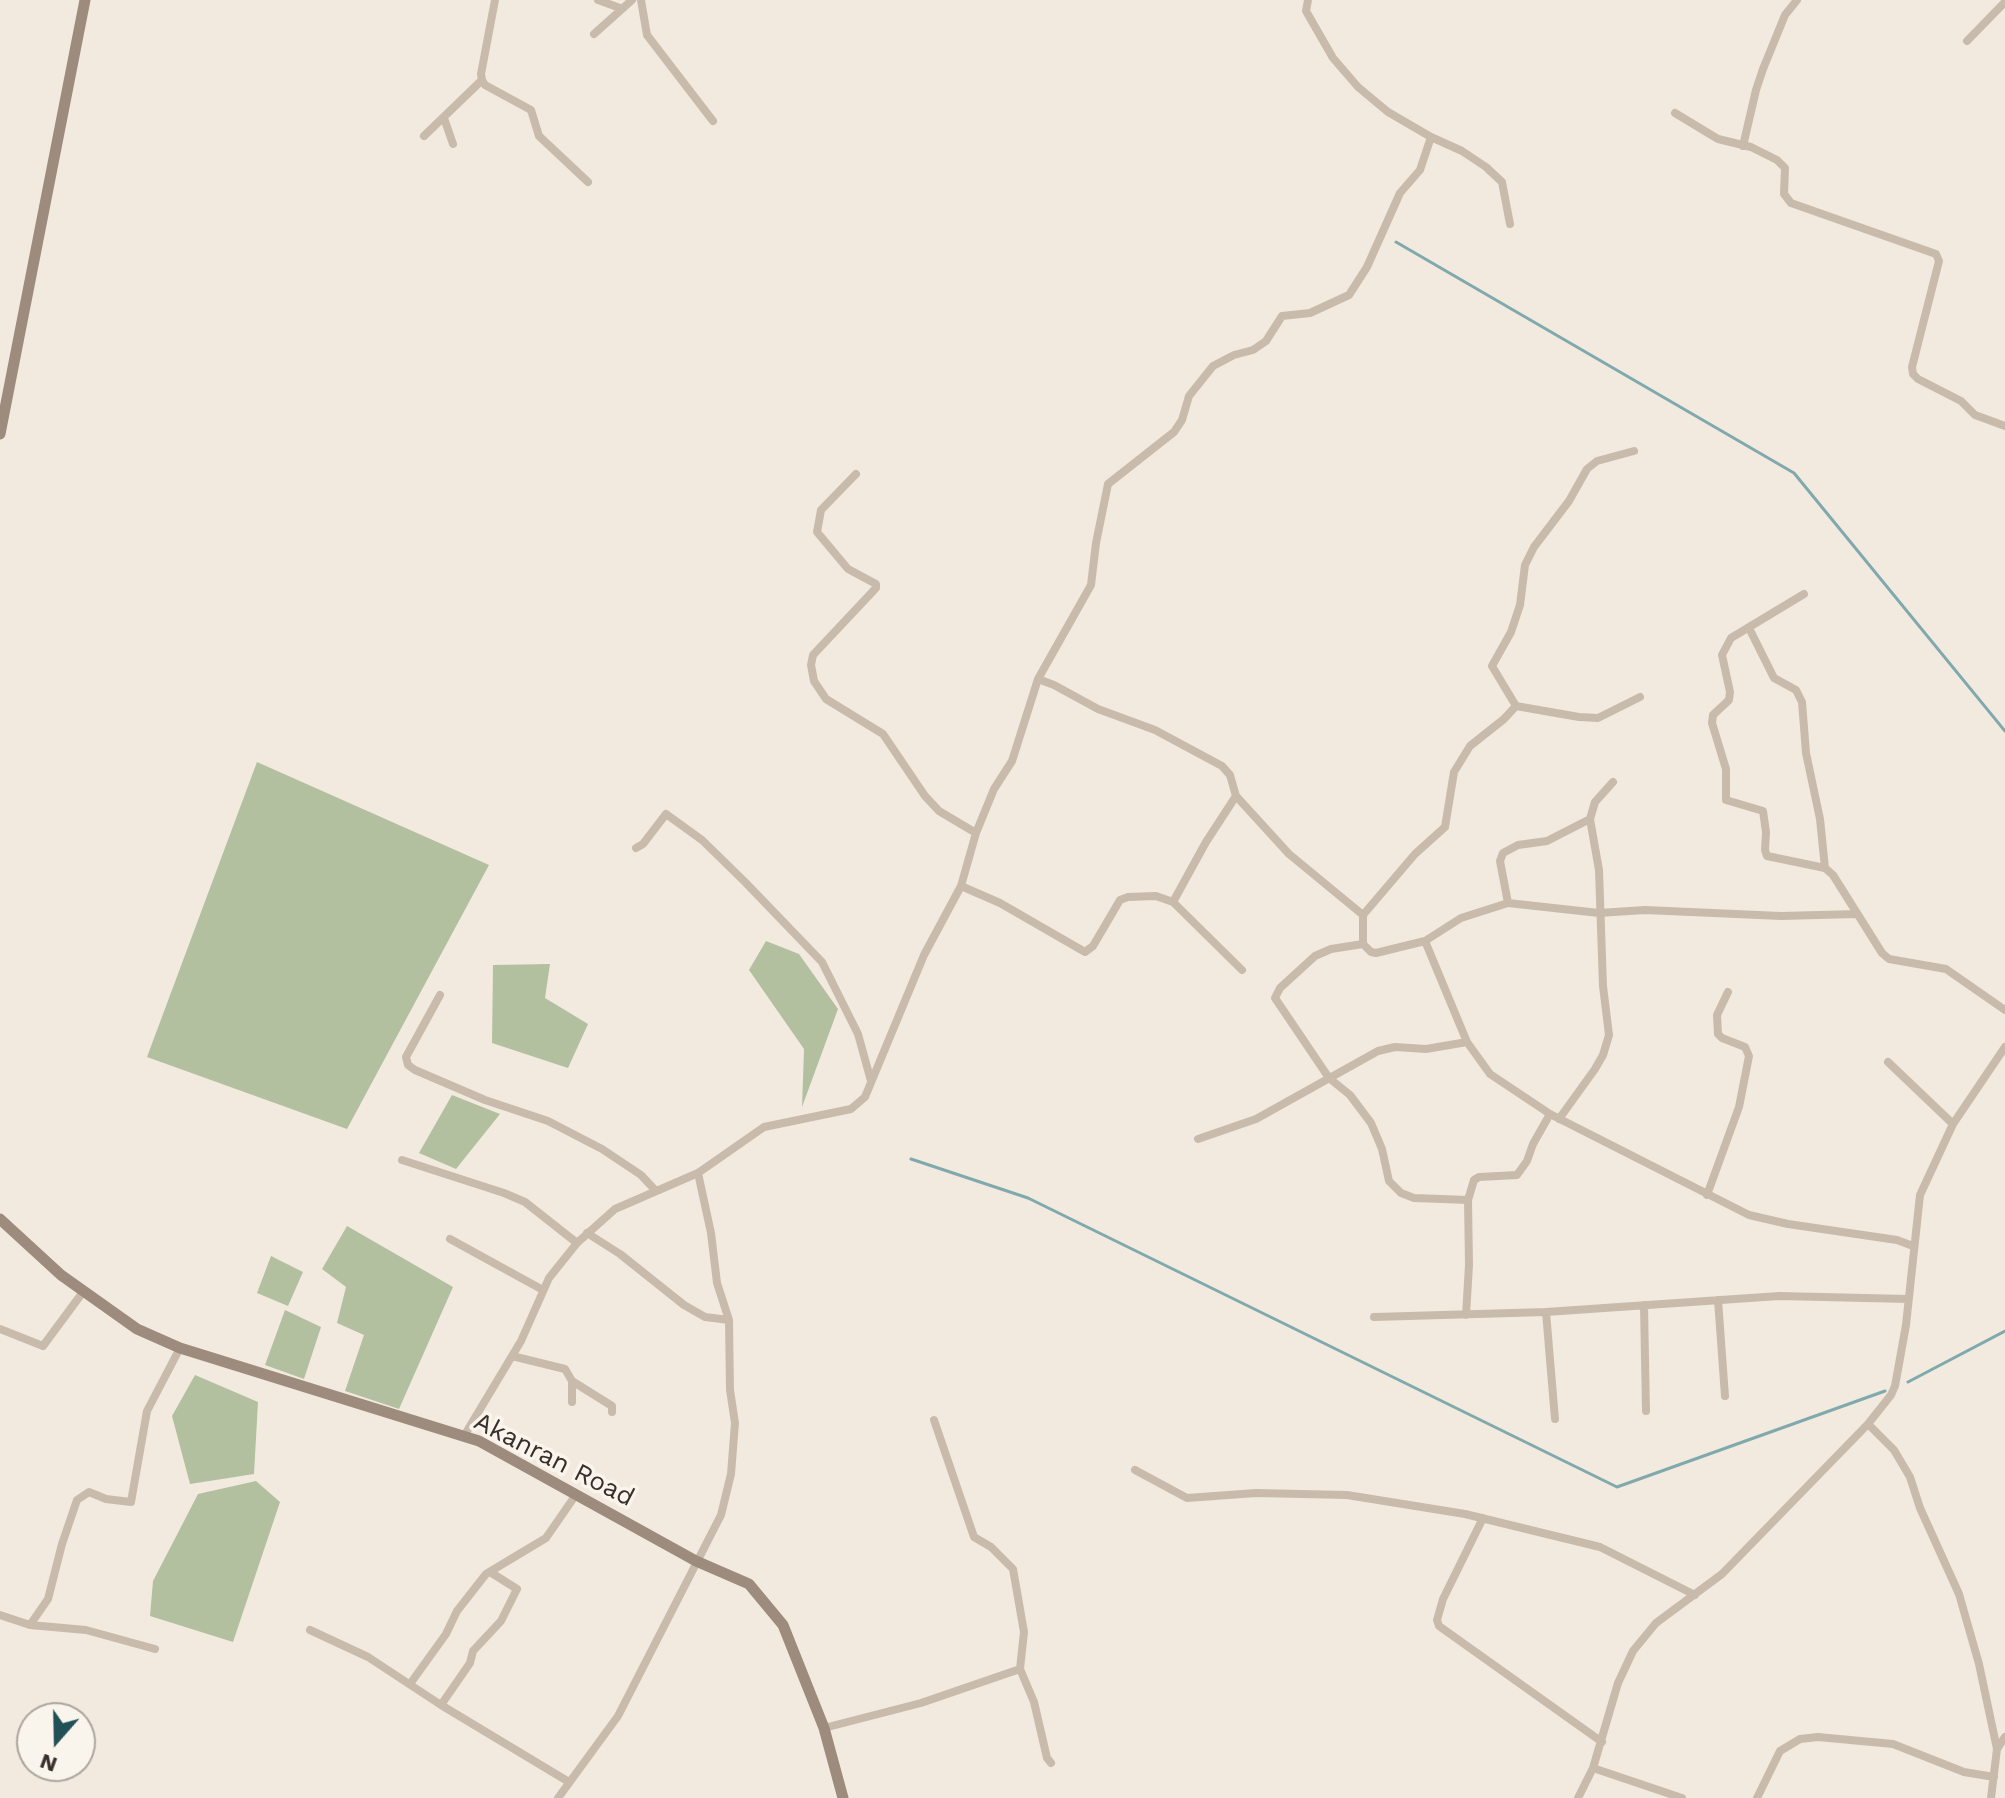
<!DOCTYPE html>
<style>
body{margin:0}
#map{position:relative;width:2005px;height:1798px;overflow:hidden;background:#f2eadf;font-family:"Work Sans",sans-serif}
canvas{display:block}
.north{position:absolute;left:16px;top:1702px;width:80px;height:80px;box-sizing:border-box;background:#f9f4ec;border:2px solid #aca59e;border-radius:50%;rotate:200deg;font-size:22px;font-weight:700;line-height:32px;text-align:center;color:#382f2a}
.north::after{content:'';display:block;margin:auto;width:28px;height:36px;background:#225057;clip-path:polygon(50% 0,100% 100%,50% 72%,0 100%)}
</style>
<div id="map">
<canvas width="2005" height="1798"></canvas>
<div class="north">N</div>
</div>
<script>
const g = document.querySelector('canvas').getContext('2d');
g.lineJoin = 'round';
function fill(path, color) { g.fillStyle = color; g.fill(path, 'evenodd'); }
const shape = rows => new Path2D(rows.map(r => 'M' + r).join(''));
function stroke(path, color, width, dash) { g.strokeStyle = color; g.lineWidth = width; g.lineCap = dash ? 'butt' : 'round'; g.setLineDash(dash || []); g.stroke(path); }
function label(font, color, halo, rows, align = 'center') {
  g.font = font + ' "Work Sans",sans-serif'; g.lineWidth = 7; g.setLineDash([]); g.textBaseline = 'middle'; g.strokeStyle = halo; g.fillStyle = color; for (const [text, x, y, turn = 0] of rows) {
    g.save(); g.translate(x, y); g.rotate((+turn || 0) * Math.PI / 180); g.textAlign = isNaN(turn) ? turn : align; if (halo) g.strokeText(text, 0, 0); g.fillText(text, 0, 0); g.restore();
  }
}
fill(shape([
 [257,762,489,865,347,1129,147,1057],
 [766,941,799,954,838,1009,802,1107,804,1049,749,970],
 [550,964,545,998,588,1024,568,1068,492,1043,493,965],
 [452,1095,500,1114,456,1169,419,1153],
 [347,1226,453,1287,399,1409,345,1391,364,1335,337,1323,346,1287,322,1269],
 [271,1256,303,1272,288,1306,257,1293],
 [285,1310,321,1327,304,1379,265,1365],
 [195,1375,258,1402,254,1474,190,1484,172,1416],
 [256,1481,280,1502,233,1642,150,1616,153,1581,198,1494]
]), '#b3c0a0');
stroke(shape([
 [1396,242,1794,473,2005,731],
 [911,1159,1028,1198,1617,1487,1885,1391],
 [1908,1382,2005,1331]
]), '#80a9ad', 3);
stroke(shape([
 [495,0,481,74,482,80,485,85,531,110,539,136,588,182],
 [598,0,620,8],
 [641,0,647,35,713,121],
 [594,34,632,0],
 [1967,41,2005,2],
 [1675,113,1718,139,1751,147,1777,160,1785,168,1784,194,1791,203,1936,254,1939,261,1912,367,1913,374,1918,379,1961,401,1975,415,2005,426],
 [444,118,453,144],
 [424,136,482,80],
 [1431,137,1462,151,1486,167,1502,182,1510,224],
 [1743,146,1756,90,1763,69,1785,15,1797,0],
 [856,474,821,510,817,532,848,569,876,584,876,588,813,655,811,665,814,681,826,699,883,734,925,796,939,811,976,833],
 [1804,594,1731,638,1722,655,1730,692,1729,700,1713,715,1712,723,1726,769,1726,800,1763,811,1766,832,1765,850,1767,856,1825,868,1833,875,1882,953,1889,959,1946,969,2005,1010],
 [1749,628,1774,678,1796,690,1802,702,1806,753,1820,819,1825,868],
 [1038,679,1054,685,1098,709,1155,730,1222,766,1230,775,1236,796,1289,854,1363,915,1363,944,1371,952,1376,953,1425,941,1467,1042,1490,1074,1550,1114,1749,1215,1788,1224,1897,1240,1913,1246],
 [1516,706,1579,717,1598,718,1640,697],
 [636,848,643,844,666,814,702,840,745,882,822,962,858,1034,871,1081],
 [961,886,1000,903,1085,952,1093,946,1120,900,1128,897,1156,896,1173,902,1242,970],
 [1173,902,1206,842,1236,796],
 [1508,903,1500,861,1503,853,1518,845,1547,841,1590,819],
 [1363,915,1415,854,1445,827,1454,772,1470,746,1504,719,1516,706,1492,666,1511,632,1520,605,1525,565,1534,547,1569,501,1587,469,1597,461,1634,451],
 [1425,941,1461,918,1508,903,1599,913,1645,910,1781,916,1857,914],
 [1363,944,1331,949,1315,956,1280,988,1275,998,1329,1078,1350,1095,1371,1123,1382,1149,1389,1181,1401,1193,1414,1198,1468,1200],
 [440,995,406,1057,408,1065,415,1070,485,1100,548,1121,602,1149,641,1175,656,1191],
 [1888,1062,1953,1124],
 [1559,1119,1595,1069,1603,1055,1609,1035,1603,986,1599,870,1590,819,1595,802,1613,782],
 [1198,1139,1256,1119,1378,1051,1395,1047,1426,1049,1467,1042],
 [402,1160,504,1193,525,1202,577,1243],
 [1707,1195,1739,1107,1749,1056,1745,1047,1722,1038,1718,1034,1717,1015,1728,992],
 [587,1233,620,1254,684,1305,705,1317,729,1320,717,1283,711,1233,698,1173],
 [450,1239,543,1290],
 [1718,1300,1725,1396],
 [1644,1305,1646,1411],
 [1546,1312,1555,1419],
 [1466,1315,1469,1265,1468,1200,1474,1180,1479,1177,1517,1175,1527,1161,1533,1144,1550,1114],
 [1374,1317,1546,1312,1779,1296,1908,1299],
 [0,1329,43,1346,83,1292],
 [512,1356,565,1369,572,1381,572,1402],
 [572,1381,612,1406,612,1412],
 [934,1420,974,1537,991,1547,1013,1569,1024,1632,1020,1669,1034,1702,1047,1758,1051,1763],
 [1868,1424,1894,1450,1910,1477,1920,1508,1959,1594,1979,1664,1997,1749],
 [464,1436,521,1341,549,1278,577,1243,615,1209,698,1173,764,1127,851,1109,865,1097,924,955,961,886,976,833,994,789,1012,761,1038,679,1091,585,1096,543,1108,484,1174,432,1182,420,1189,396,1213,366,1234,355,1253,350,1266,341,1282,316,1310,313,1349,295,1367,267,1400,193,1420,170,1431,137,1388,112,1358,87,1333,58,1306,11,1308,0],
 [1135,1470,1187,1498,1256,1493,1347,1495,1465,1514,1600,1547,1695,1595],
 [1483,1518,1443,1599,1437,1620,1439,1626,1602,1742],
 [0,1615,30,1625,48,1599,62,1544,77,1500,89,1492,106,1499,131,1502,147,1411,180,1348],
 [30,1625,86,1630,155,1649],
 [310,1630,368,1657,441,1705,569,1782],
 [410,1684,446,1634,457,1611,486,1574,546,1538,575,1496],
 [441,1705,470,1663,473,1651,501,1621,517,1589,490,1572],
 [824,1728,921,1703,1020,1669],
 [1593,1768,1682,1798],
 [558,1798,618,1716,721,1515,731,1474,735,1423,730,1390,729,1320],
 [1578,1798,1593,1768,1618,1683,1633,1651,1656,1623,1722,1574,1868,1424,1891,1395,1895,1386,1906,1325,1920,1195,1953,1124,2005,1047],
 [1757,1798,1780,1751,1800,1739,1818,1737,1893,1744,1964,1772,1994,1777],
 [1991,1798,1997,1749,2005,1737]
]), '#c9bbac', 8);
stroke(shape([
 [0,434,85,0],
 [0,1219,61,1275,137,1329,180,1348,479,1441,696,1561,749,1584,783,1625,824,1728,843,1798]
]), '#9d8b7d', 11);
label('26px', '#382f2a', '#f9f4ec', [
 ["Akanran Road",554,1460,27]
]);
</script>
